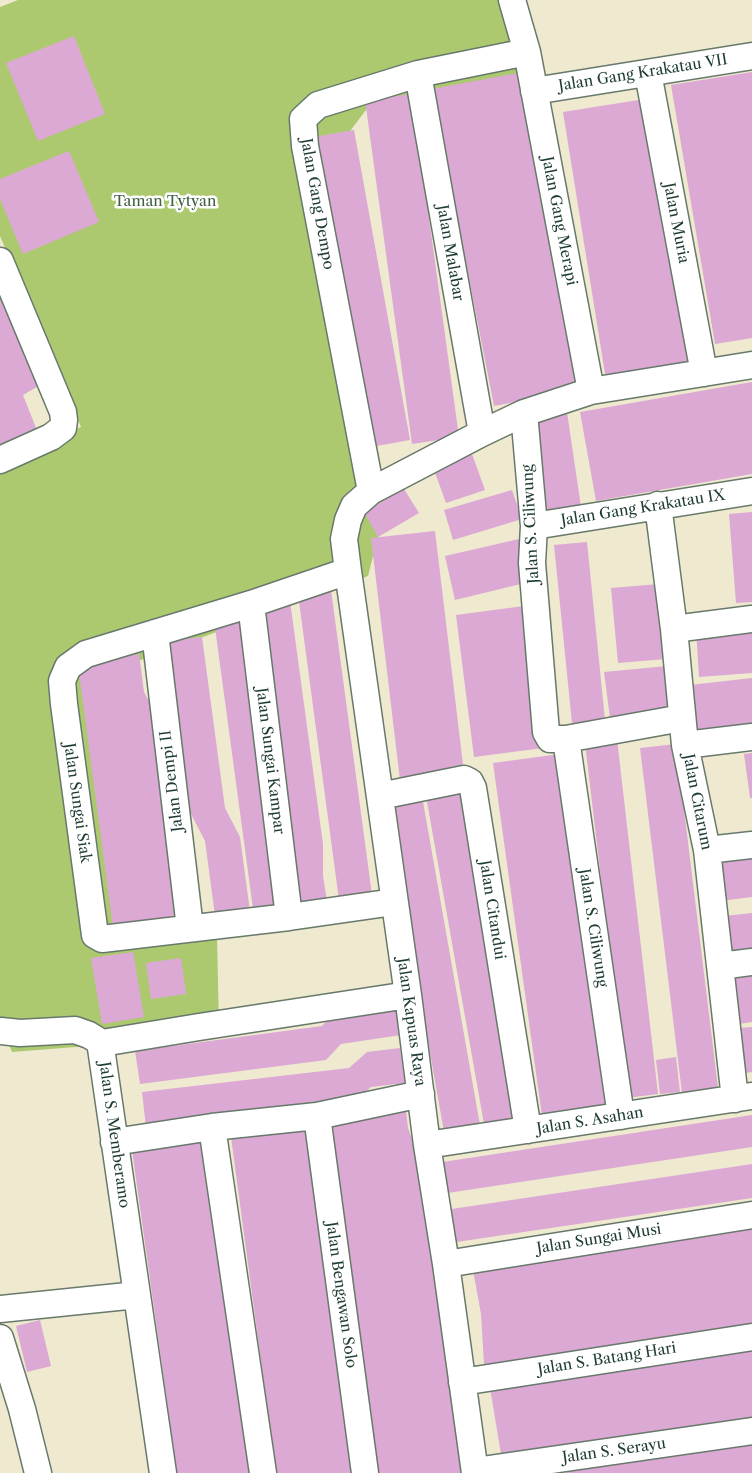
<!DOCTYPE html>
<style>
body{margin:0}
canvas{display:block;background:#eee9cf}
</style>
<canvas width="752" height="1473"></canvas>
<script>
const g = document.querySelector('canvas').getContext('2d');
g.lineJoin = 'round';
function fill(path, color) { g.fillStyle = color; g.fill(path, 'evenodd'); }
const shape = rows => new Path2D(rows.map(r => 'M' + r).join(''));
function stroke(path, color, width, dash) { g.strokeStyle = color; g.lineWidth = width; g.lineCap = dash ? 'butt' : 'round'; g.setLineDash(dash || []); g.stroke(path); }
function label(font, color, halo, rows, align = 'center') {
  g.font = font + ' "Libre Caslon Text",serif'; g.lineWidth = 5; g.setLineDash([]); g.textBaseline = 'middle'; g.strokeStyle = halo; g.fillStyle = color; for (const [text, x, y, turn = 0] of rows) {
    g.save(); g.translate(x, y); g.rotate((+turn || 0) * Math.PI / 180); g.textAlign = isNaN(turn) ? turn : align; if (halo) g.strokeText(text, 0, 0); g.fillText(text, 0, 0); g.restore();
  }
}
fill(shape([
 [18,0,519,0,539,72,372,102,326,163,387,501,368,576,103,674,121,949,217,936,219,1028,126,1043,12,1052,0,1021,0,465,81,427,0,236,0,7]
]), '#adc970');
fill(shape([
 [74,36,105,114,38,141,6,63],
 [752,72,752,338,715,344,671,85],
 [518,73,579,390,494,406,432,89],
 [412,94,459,437,412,444,365,100],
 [651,98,696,373,607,386,563,112],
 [354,130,410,440,371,447,313,137],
 [69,151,99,222,23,254,0,199,0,179],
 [0,275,42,384,23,395,36,428,0,445],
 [752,382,752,474,596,501,580,412],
 [567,412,581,507,544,513,535,422],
 [472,454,485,490,446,503,433,467],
 [404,489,419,513,378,537,364,512],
 [512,490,522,519,453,540,444,510],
 [752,512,752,602,736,603,729,514],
 [435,531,464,773,400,780,371,538],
 [519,539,529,582,455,600,445,556],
 [587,542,605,720,572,723,554,545],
 [659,584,666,659,618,663,611,588],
 [331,590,372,895,339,900,298,594],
 [290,601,323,844,323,876,327,901,299,906,259,605],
 [524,606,543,748,474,757,456,615],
 [244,616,283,912,254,916,214,620],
 [752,625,752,673,699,677,696,629],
 [202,637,225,808,240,837,251,919,216,923,205,841,190,812,167,641],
 [139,654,144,692,159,720,186,926,114,935,78,665],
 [667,666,672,711,610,718,604,672],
 [752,678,752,732,696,738,690,685],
 [617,739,658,1094,627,1098,585,743],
 [676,744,718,1088,682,1093,640,748],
 [752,753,752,798,750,798,744,754],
 [560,754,610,1107,542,1116,493,763],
 [465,789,523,1117,484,1124,426,796],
 [422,796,480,1125,444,1132,386,803],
 [752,851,752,897,720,901,715,855],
 [752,913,752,957,729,959,724,916],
 [133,952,144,1017,102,1024,91,958],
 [181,958,186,994,151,999,146,963],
 [752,970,752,1022,739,1024,732,973],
 [396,1003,401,1035,341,1044,326,1060,140,1084,135,1051,322,1026,337,1010],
 [752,1027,752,1072,745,1073,739,1028],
 [400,1048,405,1083,371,1087,353,1103,146,1127,142,1092,349,1068,367,1052],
 [676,1057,680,1092,660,1094,656,1060],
 [405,1103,408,1128,422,1167,464,1473,378,1473,330,1121],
 [752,1115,752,1147,441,1194,436,1163],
 [308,1124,356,1473,276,1473,231,1137],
 [207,1139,253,1473,177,1473,132,1150],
 [752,1164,752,1198,450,1243,445,1210],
 [752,1226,752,1325,504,1363,484,1364,481,1314,473,1270],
 [40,1320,51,1366,27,1372,16,1326],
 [752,1347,752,1427,503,1466,490,1388],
 [752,1443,752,1473,567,1473,567,1472,602,1465]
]), '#dba9d4');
const minor = shape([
 [512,0,527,52,591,391],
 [648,73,704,373],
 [418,74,482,433],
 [534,91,752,56],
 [0,261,63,412,64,420,63,428,51,437,0,460],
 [524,413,534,526,532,563,546,732,550,739,566,739,682,718],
 [371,491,305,146,303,119,318,105,418,74,527,52],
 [658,505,674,629,685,745,707,850,735,1099],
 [534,526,752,491],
 [348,571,251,604,86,654,68,667,62,681,64,704,95,935,102,939,178,930,289,917,394,902],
 [251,604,289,917],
 [674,629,752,619],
 [155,633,190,928],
 [566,739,621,1116],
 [685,745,752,737],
 [380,796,464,779,470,782,473,788,528,1130],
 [707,850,752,845],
 [720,966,752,962],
 [1,1031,20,1033,75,1030,89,1035,102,1043],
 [317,1116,365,1473],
 [212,1127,263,1473],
 [114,1142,212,1127,317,1116,421,1094],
 [427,1145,751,1096],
 [446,1264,752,1215],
 [0,1309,137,1295],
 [0,1338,22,1409,38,1473],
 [462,1382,752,1337],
 [475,1471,752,1431],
 [163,1473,101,1048,102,1043,199,1027,408,995],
 [475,1473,446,1264,427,1145,408,995,348,571,344,539,348,520,354,506,371,491,482,433,524,413,591,391,752,365]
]);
stroke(minor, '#67796a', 29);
stroke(minor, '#fff', 26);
label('15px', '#1f3d34', '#fff', [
 ["Jalan Gang Krakatau VII",643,73,-9],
 ["Jalan Gang Dempo",317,204,80],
 ["Jalan Gang Merapi",559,221,79],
 ["Jalan Muria",676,223,79],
 ["Jalan Malabar",450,253,80],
 ["Jalan Gang Krakatau IX",643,508,-9],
 ["Jalan S. Ciliwung",531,524,-93],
 ["Jalan Sungai Kampar",270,761,83],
 ["Jalan Dempi II",172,781,-97],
 ["Jalan Citarum",697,802,79],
 ["Jalan Sungai Siak",77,803,82],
 ["Jalan Citandui",492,910,81],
 ["Jalan S. Ciliwung",593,928,81],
 ["Jalan Kapuas Raya",411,1022,82],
 ["Jalan S. Asahan",590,1121,-9],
 ["Jalan S. Memberamo",114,1135,82],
 ["Jalan Sungai Musi",599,1239,-9],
 ["Jalan Bengawan Solo",341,1295,82],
 ["Jalan S. Batang Hari",607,1359,-9],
 ["Jalan S. Serayu",614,1451,-8]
]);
label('15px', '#426043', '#fff', [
 ["Taman Tytyan",165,202]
]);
</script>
